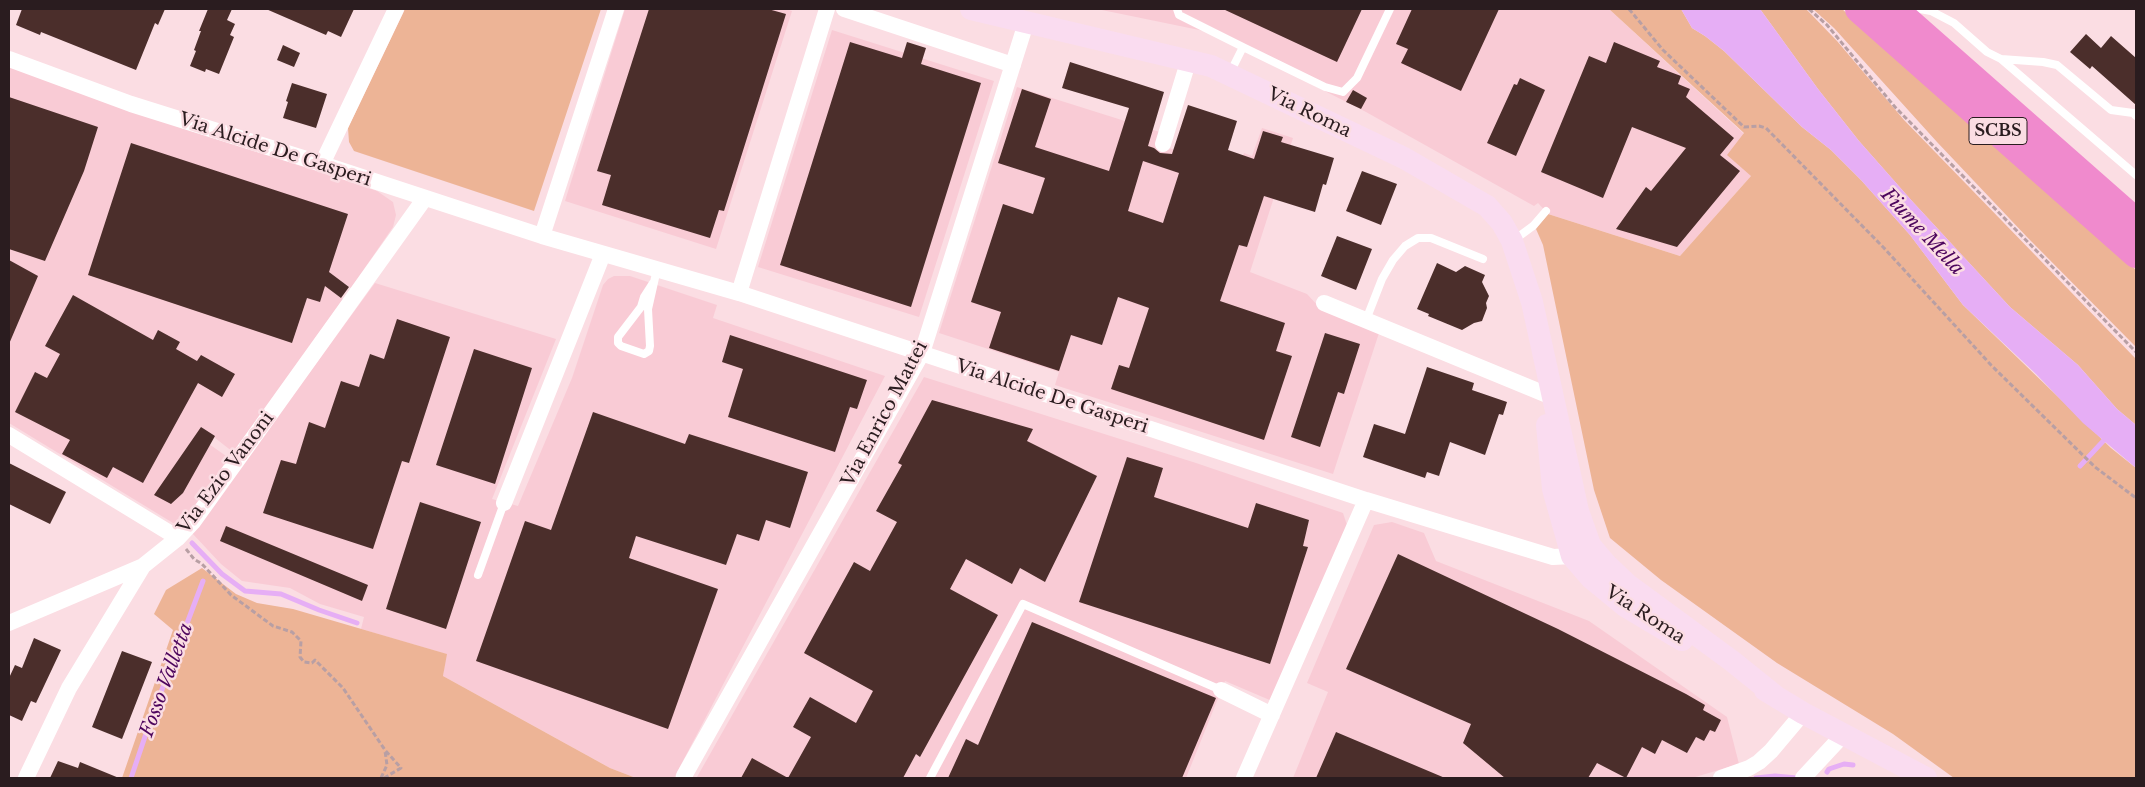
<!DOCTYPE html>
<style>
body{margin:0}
#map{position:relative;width:2145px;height:787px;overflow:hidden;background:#fbdde3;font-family:"Libre Baskerville",serif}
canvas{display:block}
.frame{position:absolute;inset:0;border:10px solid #2a1c1f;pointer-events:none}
</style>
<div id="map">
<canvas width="2145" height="787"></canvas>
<div class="frame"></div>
</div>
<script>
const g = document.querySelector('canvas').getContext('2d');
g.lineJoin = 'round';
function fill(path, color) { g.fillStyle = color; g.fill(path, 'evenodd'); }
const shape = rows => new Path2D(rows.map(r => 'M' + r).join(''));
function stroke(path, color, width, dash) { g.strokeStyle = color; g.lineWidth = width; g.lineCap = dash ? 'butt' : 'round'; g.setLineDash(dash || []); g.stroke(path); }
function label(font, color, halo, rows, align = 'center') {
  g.font = font + ' "Libre Baskerville",serif'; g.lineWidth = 5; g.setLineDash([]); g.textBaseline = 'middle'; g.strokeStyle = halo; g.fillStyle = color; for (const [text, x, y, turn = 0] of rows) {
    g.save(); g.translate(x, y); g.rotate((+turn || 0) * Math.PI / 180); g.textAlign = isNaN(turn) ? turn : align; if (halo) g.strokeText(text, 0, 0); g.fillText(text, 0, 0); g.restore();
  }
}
fill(shape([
 [625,9,786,9,792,11,716,249,565,201],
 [1097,9,1609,9,1744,134,1751,176,1680,256,1548,214,1538,203,1534,206,1366,112,1209,32],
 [832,30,994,81,919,317,758,267],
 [9,61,137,109,377,191,393,202,396,215,393,227,351,288,344,283,336,294,343,299,233,452,201,427,196,435,229,458,192,510,179,523,173,523,9,423],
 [1017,87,1163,133,1160,145,1238,171,1244,153,1252,156,1262,128,1293,138,1250,272,1307,294,1320,308,1379,333,1333,474,1055,385,1059,372,939,333],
 [614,276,630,276,717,305,713,318,885,376,674,778,636,778,610,768,443,676,446,654,361,629,364,617,320,604,290,588,242,581,221,564,192,533,375,283,556,339,492,499,518,506,572,378,603,285,608,279],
 [924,377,1196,463,1343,513,1347,525,1272,701,1225,681,1186,778,699,778,697,777],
 [1392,522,1424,533,1436,561,1589,621,1727,717,1739,764,1692,778,1293,778,1328,692,1307,683,1374,525]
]), '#f9cbd5');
fill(shape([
 [405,9,601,9,534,211,354,151,349,142,348,128],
 [1609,9,1681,9,1692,28,1705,36,1724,51,1802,127,1831,150,1861,180,1910,235,1963,305,2111,448,2136,468,2136,778,1954,778,1893,734,1777,663,1661,580,1610,538,1594,490,1543,245,1536,229,1548,214,1680,256,1751,176,1727,155,1744,133],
 [1760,9,1806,9,1837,41,1904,120,2136,359,2136,425,2117,409,2078,365,2010,307,1912,201,1859,141,1818,89],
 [1813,9,1842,9,2136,270,2136,347,2027,237,1937,142,1834,28],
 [202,568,236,594,257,603,293,609,447,654,443,676,610,768,636,778,122,778,173,630,154,614,166,590]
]), '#edb496');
fill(shape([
 [1681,9,1760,9,1818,89,1859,141,1912,201,2010,307,2078,365,2117,409,2136,425,2136,468,2083,423,2036,374,1963,305,1910,235,1861,180,1831,150,1802,127,1724,51,1705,36,1692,28]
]), '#e6aef5');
stroke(shape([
 [2080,466,2107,437],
 [192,543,222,574,245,591,281,594,319,610,357,623],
 [1827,772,1829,769,1844,764,1853,765],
 [131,778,152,716,203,581],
 [1756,778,1775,776,1797,778]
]), '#e6aef5', 5);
fill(shape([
 [22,9,165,9,158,25,155,23,136,70,41,32,40,35,16,25],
 [208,9,232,9,227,20,235,24,230,35,234,37,219,74,206,69,205,72,190,66,196,51,194,50,201,31,199,31],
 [266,9,354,9,341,37,328,31,326,35],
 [649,9,768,9,786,14,724,211,719,210,710,238,602,205,611,175,597,171],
 [1223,9,1362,9,1337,62],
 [1412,9,1499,9,1461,91,1401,63,1408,49,1396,44],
 [2086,34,2101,48,2111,36,2136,58,2136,105,2092,66,2090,69,2070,52],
 [850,42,902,58,907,42,926,48,921,64,981,83,911,307,780,265],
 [1614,42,1660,61,1657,67,1681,76,1678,84,1690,89,1686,97,1734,138,1720,155,1740,171,1677,247,1616,229,1646,187,1651,191,1686,148,1632,127,1603,198,1541,172,1589,56,1606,63],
 [283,45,300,53,294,67,277,60],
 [1070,62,1164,92,1148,146,1154,148,1160,153,1172,154,1188,105,1237,121,1228,150,1254,159,1263,131,1283,137,1281,142,1334,158,1326,185,1323,184,1315,212,1264,196,1247,247,1239,245,1220,301,1285,323,1276,351,1292,356,1264,440,1111,389,1119,365,1129,368,1149,308,1118,297,1102,345,1071,335,1059,371,989,348,1001,312,971,302,1003,204,1033,214,1045,178,998,163,1022,89,1051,99,1035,147,1109,171,1129,108,1062,88],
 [1143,161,1179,173,1163,223,1128,211],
 [1520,78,1545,90,1516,156,1487,143,1514,84,1517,85],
 [292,83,327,94,316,128,283,118,288,102,286,101],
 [1353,90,1367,98,1361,109,1346,102],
 [9,97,98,127,84,171,45,261,9,249],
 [131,143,348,214,329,272,349,287,341,298,325,286,320,302,307,298,292,343,88,275],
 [1362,171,1397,184,1381,225,1346,211],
 [1337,236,1372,249,1356,290,1321,276],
 [9,260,38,276,9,344],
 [1437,263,1456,272,1465,266,1485,275,1482,282,1489,296,1486,303,1487,308,1482,321,1474,323,1462,330,1428,316,1429,314,1417,309],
 [73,295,153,340,158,330,180,342,176,349,197,361,201,355,235,374,222,397,198,383,143,483,113,467,107,478,62,454,70,440,15,412,35,372,47,378,60,354,45,346],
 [397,319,450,337,409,463,402,461,373,549,263,513,281,460,296,464,309,422,325,428,341,381,359,387,370,354,384,359],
 [1325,333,1360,344,1344,394,1338,392,1320,447,1291,437],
 [730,335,867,380,857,409,850,407,835,452,728,417,743,369,722,362],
 [474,349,532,368,495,484,436,465],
 [1427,367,1474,383,1472,390,1507,402,1503,415,1499,414,1485,455,1450,442,1439,476,1427,472,1425,478,1363,457,1374,424,1405,434],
 [932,400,1033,429,1027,441,1097,476,1045,582,1020,568,1012,584,966,559,950,589,998,615,920,757,916,754,903,778,741,778,752,758,788,778,811,737,793,727,810,697,856,723,873,691,804,653,854,562,870,571,897,522,876,511,902,465,898,463],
 [593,412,685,444,689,434,808,472,790,528,766,520,759,541,737,534,726,565,636,536,629,558,718,589,668,729,476,661,525,521,551,530],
 [201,427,215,436,183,493,171,504,154,495],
 [1127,457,1163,468,1154,497,1248,528,1256,503,1309,520,1303,546,1308,547,1270,664,1079,602],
 [9,463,66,492,50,524,9,504],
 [420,502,481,522,446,629,386,609],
 [226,526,368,585,362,601,220,541],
 [1398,554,1558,629,1686,694,1705,705,1703,710,1721,720,1715,732,1710,730,1704,741,1696,737,1687,753,1662,740,1655,754,1642,747,1626,778,1597,763,1588,778,1505,778,1463,743,1471,724,1346,669],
 [1032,622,1216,698,1182,778,948,778,966,739,978,745],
 [34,638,61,650,36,703,31,701,22,721,9,715,9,678,15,665,22,668],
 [122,651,152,662,122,739,92,727],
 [1336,732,1445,778,1316,778],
 [58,761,78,768,80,762,119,778,50,778]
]), '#4b2e2b');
stroke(shape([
 [1629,9,1663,50,1744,127,1759,126,1766,128,1884,248,1991,365,2095,467,2136,498],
 [1809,9,1827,25,1895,107,2136,352],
 [186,549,194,559,202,564,231,595,273,626,292,632,301,641,300,657,304,662,312,663,315,660,343,688,385,750,401,768,384,778],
 [381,778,387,765,385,751]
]), '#b89fa4', 3, [5, 2.5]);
stroke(shape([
 [1177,9,1179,15,1243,47,1325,87,1343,92,1357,78,1390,9],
 [1920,9,1931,11,1954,23,1987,52,2001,59,2043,62,2057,65,2111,110,2133,113,2136,116],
 [2001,59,2136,175],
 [1230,73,1243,47],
 [1514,240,1533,226,1546,211],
 [653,283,644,297,641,307,618,337,618,343,621,346,644,354,649,351,650,346,648,309,657,269],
 [1366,320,1382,279,1393,260,1405,246,1418,238,1431,238,1483,259],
 [478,575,504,503],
 [930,778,1023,604,1221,690]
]), '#fff', 8);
stroke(shape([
 [844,9,1013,65],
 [9,59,131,104,322,164,542,236,739,293,1366,500,1553,557,1572,556,1580,551],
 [1163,144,1189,59],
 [322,164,396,9],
 [542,236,616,9],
 [739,293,827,9],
 [1324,303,1545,394],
 [9,435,178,538],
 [504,503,603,254],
 [9,623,143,566],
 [1221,690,1272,715],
 [26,778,69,688,143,566,178,538,193,522,425,198],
 [685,778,684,776,922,353,1026,23],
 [1244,778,1366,500],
 [1721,778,1749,768,1759,762,1771,751,1803,713],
 [1803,778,1843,735]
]), '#fff', 16);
stroke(shape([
 [971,9,1211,66,1404,158,1487,206,1502,223,1512,241,1532,302,1578,511,1590,545,1606,564,1627,584,1732,661,1778,698],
 [1547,425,1553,489,1572,556,1591,578,1625,606,1682,640],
 [1765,690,1803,713,1926,778]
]), '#fadcf0', 22);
stroke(shape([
 [1859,9,2136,254],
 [1894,9,2136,222]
]), '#f08acd', 28);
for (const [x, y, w] of [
 [1998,131,58]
]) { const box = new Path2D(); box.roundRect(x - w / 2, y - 13.5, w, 27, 4); g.fillStyle = '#fbdde3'; g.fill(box); stroke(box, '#2a1c1f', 1); }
label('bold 16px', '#2a1c1f', null, [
 ["SCBS",1998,131]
]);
label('18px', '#2a1c1f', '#fbdde3', [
 ["Via Roma",1309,113,26],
 ["Via Alcide De Gasperi",275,150,18],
 ["Via Alcide De Gasperi",1052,397,18],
 ["Via Enrico Mattei",885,414,-62],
 ["Via Ezio Vanoni",226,473,-53],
 ["Via Roma",1645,615,33]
]);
label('italic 19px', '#4d055d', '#fbdde3', [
 ["Fiume Mella",1922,232,47],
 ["Fosso Valletta",167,680,-70]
]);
</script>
